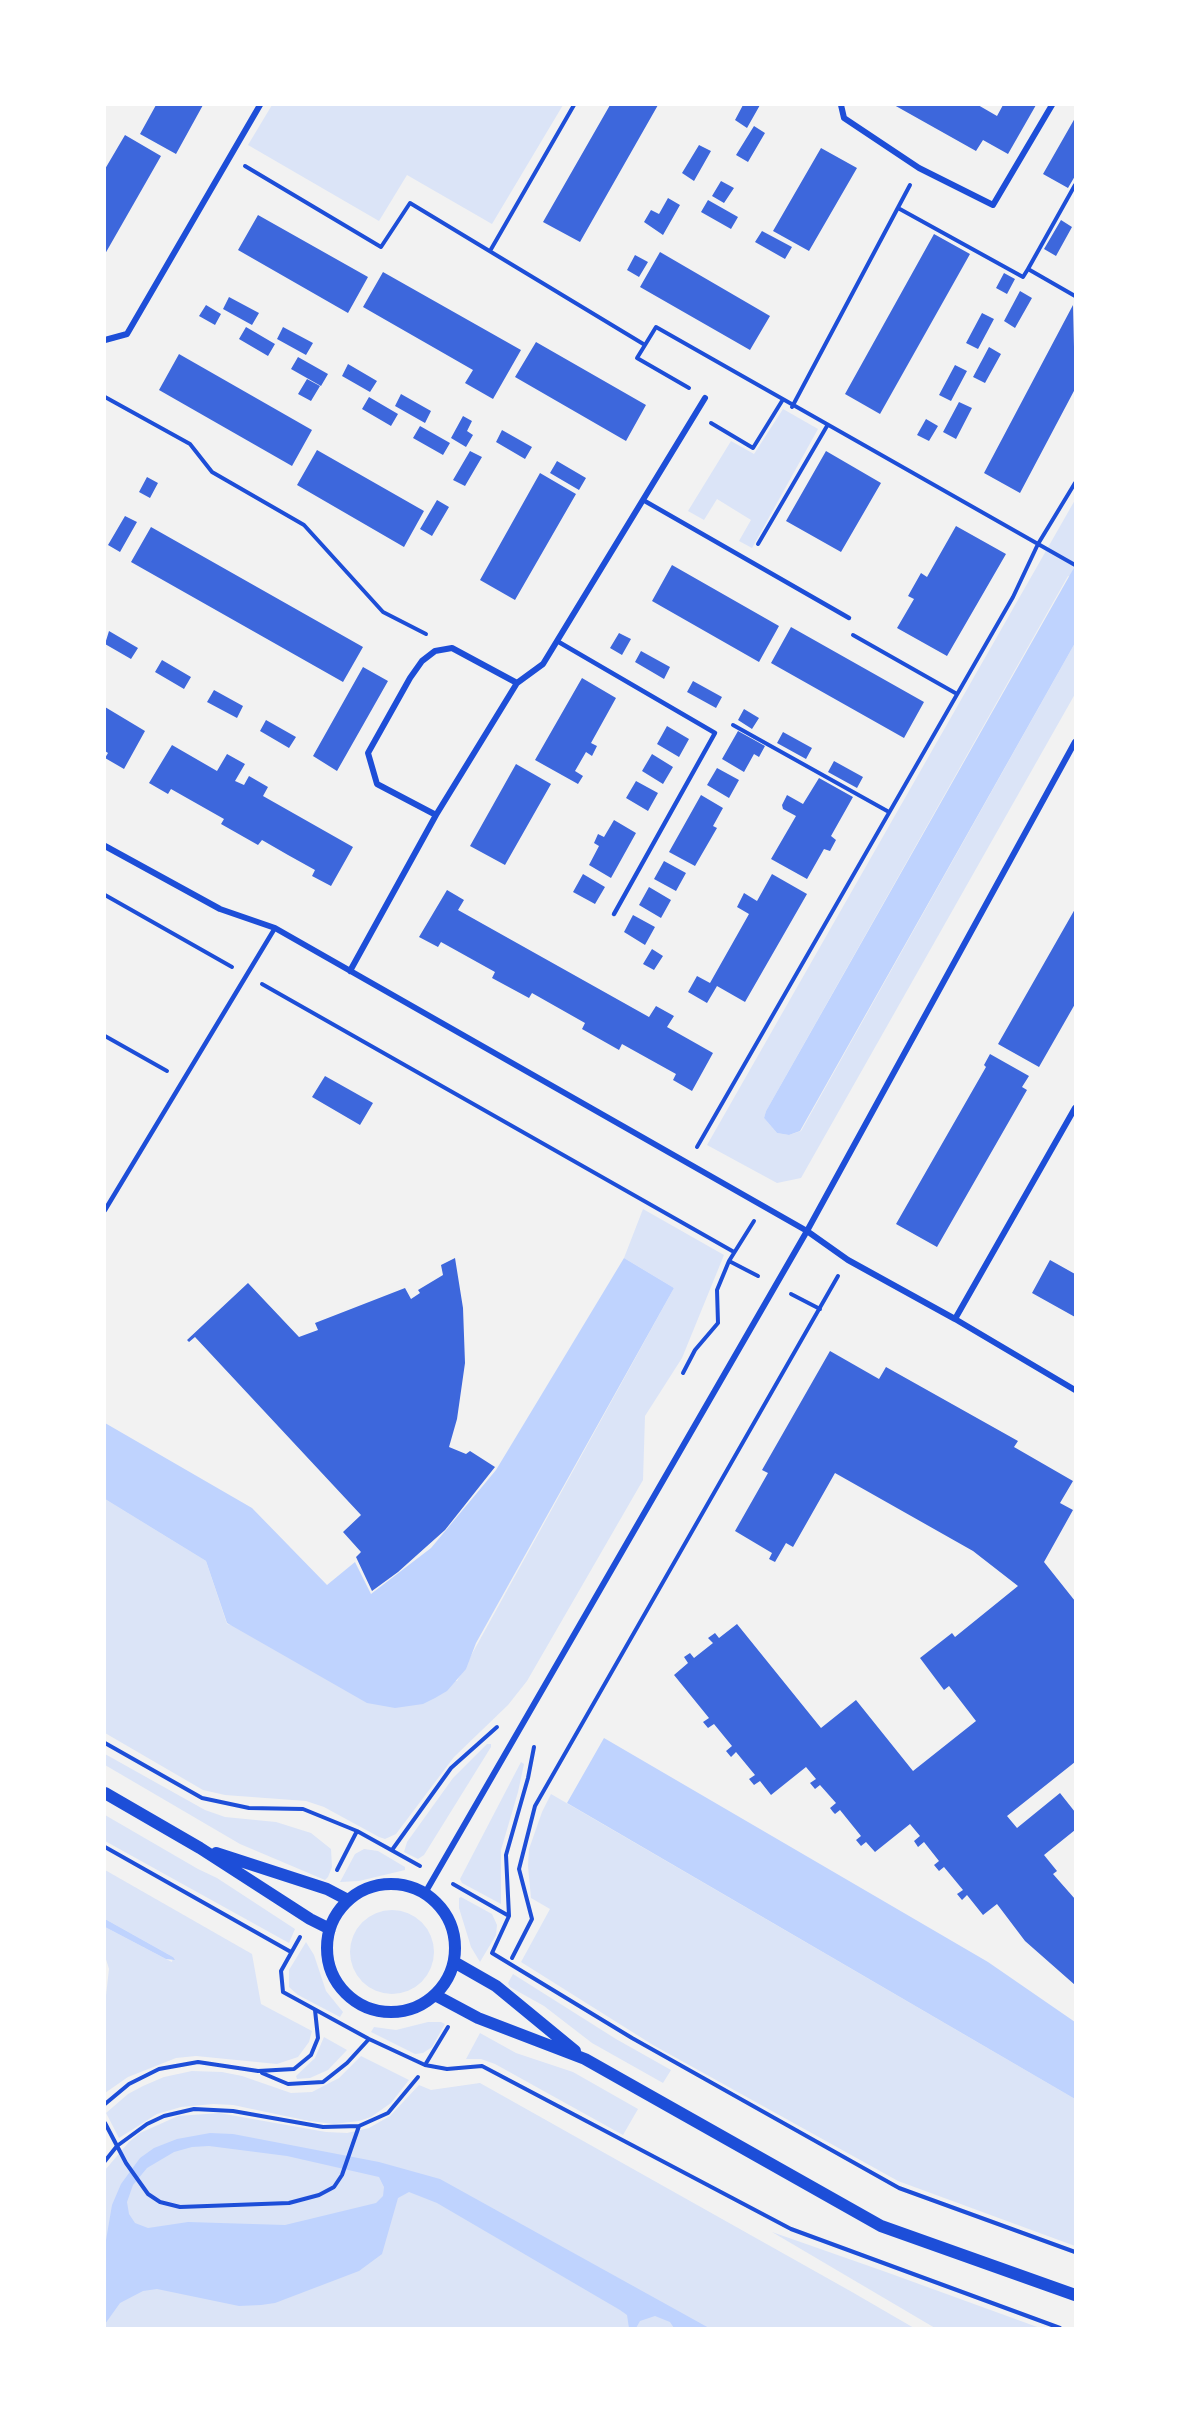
<!DOCTYPE html>
<style>
body{margin:0}
#map{position:relative;width:1180px;height:2433px;overflow:hidden;background:#f2f2f2;font-family:Overpass,sans-serif}
canvas{display:block}
.frame{position:absolute;inset:0;border:106px solid #fff;pointer-events:none}
</style>
<div id="map">
<canvas width="1180" height="2433"></canvas>
<div class="frame"></div>
</div>
<script>
const g = document.querySelector('canvas').getContext('2d');
g.lineJoin = 'round';
function fill(path, color) { g.fillStyle = color; g.fill(path, 'evenodd'); }
const shape = rows => new Path2D(rows.map(r => 'M' + r).join(''));
function stroke(path, color, width, dash) { g.strokeStyle = color; g.lineWidth = width; g.lineCap = dash ? 'butt' : 'round'; g.setLineDash(dash || []); g.stroke(path); }
fill(shape([
 [272,105,563,105,492,224,407,175,379,221,248,145],
 [783,409,818,429,752,548,739,541,751,520,717,499,704,520,688,511,731,441,754,454],
 [1075,500,1075,579,1068,576,766,1111,764,1118,777,1133,789,1135,801,1131,1075,643,1075,694,801,1178,777,1183,707,1145],
 [643,1209,724,1255,682,1358,645,1416,643,1480,527,1681,508,1705,454,1757,396,1834,385,1839,379,1837,324,1807,306,1801,225,1795,203,1790,105,1733,105,1499,206,1561,227,1624,457,1681,674,1288,624,1258],
 [487,1744,491,1744,491,1747,424,1855,418,1859,404,1852,407,1842,453,1778],
 [105,1754,205,1810,225,1817,276,1822,311,1833,331,1849,332,1867,328,1877,325,1880,240,1844,105,1765],
 [521,1762,524,1764,518,1792,501,1850,501,1904,462,1883,460,1879],
 [551,1794,1075,2099,1075,2246,898,2181,653,2045,521,1962,550,1909,531,1898,528,1866,529,1849,542,1812],
 [105,1815,198,1869,217,1878,295,1929,289,1943,105,1841],
 [364,1849,378,1851,405,1867,405,1870,359,1881,340,1882,355,1854],
 [105,1870,252,1954,261,2004,312,2031,309,2042,298,2057,277,2064,196,2056,176,2058,128,2077,105,2093,105,2004,109,1969,105,1956,105,1927,166,1959,172,1962,173,1957,105,1919],
 [461,1897,492,1914,497,1925,496,1935,480,1962,471,1947,459,1908,459,1898],
 '350 1952a42 42 0 1 1 84 0a42 42 0 1 1-84 0Z',
 [306,1942,314,1955,326,1991,343,2012,340,2017,298,1995,289,1987,289,1970],
 [513,1974,616,2039,671,2070,663,2083,592,2043,544,2006,510,1987,508,1983],
 [428,2022,441,2022,445,2024,432,2047,423,2053,415,2054,371,2032,374,2027,396,2030],
 [480,2033,516,2053,573,2072,638,2109,623,2135,495,2064,481,2059,466,2059],
 [324,2037,347,2050,328,2070,310,2078,297,2079,296,2076,315,2058],
 [361,2056,409,2080,391,2103,371,2117,359,2121,334,2124,309,2121,233,2105,213,2104,181,2107,157,2114,119,2138,106,2113,128,2094,143,2086,164,2077,192,2071,222,2072,242,2076,291,2093,312,2092,339,2078],
 [480,2083,852,2292,914,2328,105,2328,105,2170,129,2142,140,2133,178,2116,219,2113,326,2132,347,2133,369,2128,390,2116,419,2085,431,2090],
 [772,2232,886,2272,1040,2328,935,2328]
]), '#dbe4f7');
fill(shape([
 [1075,566,1075,643,800,1131,789,1135,777,1133,764,1118,766,1111],
 [624,1258,674,1288,476,1643,466,1669,447,1691,435,1698,423,1704,395,1708,367,1703,227,1623,206,1561,105,1499,105,1423,252,1508,327,1585,355,1562,371,1594,431,1548,496,1470],
 [604,1738,988,1962,1075,2022,1075,2099,567,1803],
 [105,1919,173,1957,175,1960,166,1959,105,1927],
 [210,2133,233,2134,379,2162,440,2179,709,2328,674,2328,670,2322,655,2316,640,2321,636,2328,629,2328,627,2315,620,2310,437,2203,409,2192,398,2198,382,2254,359,2271,275,2303,261,2305,239,2306,157,2289,143,2291,120,2303,105,2324,105,2246,112,2205,121,2184,140,2158,154,2148,177,2139],
 [209,2146,287,2156,379,2177,384,2187,383,2196,376,2203,285,2225,188,2222,148,2228,135,2223,129,2214,127,2202,133,2185,147,2168,174,2152,192,2147]
]), '#bfd3fe');
fill(shape([
 [156,105,203,105,176,154,140,134],
 [610,105,658,105,580,242,543,222],
 [743,105,760,105,747,128,735,120],
 [894,105,978,105,997,116,1003,105,1036,105,1008,154,983,140,976,151],
 [1075,118,1075,176,1068,188,1043,174],
 [754,126,765,133,748,162,736,155],
 [125,135,161,156,105,254,105,169],
 [699,145,711,151,694,181,682,173],
 [821,148,857,168,809,251,773,231],
 [721,181,734,188,724,203,712,196],
 [668,198,680,205,663,235,644,222,651,210,659,214],
 [708,200,738,217,731,229,701,212],
 [258,215,368,277,348,313,238,250],
 [1061,220,1072,227,1056,256,1044,249],
 [762,231,792,247,785,259,755,242],
 [934,234,970,254,880,414,845,394],
 [660,252,770,316,750,350,640,287],
 [635,255,648,262,639,277,627,270],
 [383,272,521,350,493,399,465,383,473,370,363,307],
 [1004,273,1015,279,1007,294,996,288],
 [1020,291,1032,298,1015,328,1004,321],
 [229,297,259,313,252,325,223,309],
 [206,305,221,314,215,325,199,316],
 [1073,305,1075,389,1020,493,984,473],
 [982,313,994,319,978,349,966,343],
 [246,327,275,344,268,356,239,339],
 [283,327,313,343,306,355,277,339],
 [536,342,646,405,626,441,515,377],
 [989,347,1001,354,985,383,973,377],
 [179,354,312,430,292,466,159,390],
 [298,357,328,374,321,386,291,369],
 [348,364,377,381,370,392,342,376],
 [955,365,967,371,951,401,939,395],
 [307,379,320,386,311,401,298,394],
 [401,394,431,411,425,423,395,406],
 [369,397,398,414,391,426,362,409],
 [959,402,972,408,956,439,943,432],
 [463,416,472,421,467,431,473,435,466,447,451,438],
 [926,419,938,426,929,441,917,435],
 [420,426,450,443,443,455,413,438],
 [502,430,532,447,525,459,496,442],
 [317,450,424,511,404,547,297,485],
 [470,451,482,457,465,486,453,480],
 [826,451,881,483,841,552,786,521],
 [557,461,586,478,579,490,550,473],
 [540,473,576,494,515,600,480,580],
 [147,477,158,483,150,498,139,492],
 [437,500,449,507,432,536,420,529],
 [125,516,137,522,120,552,108,545],
 [956,526,1006,554,947,656,897,628,914,599,908,596,921,573,927,577],
 [151,527,363,647,343,682,131,562],
 [672,565,779,626,759,662,652,601],
 [791,627,924,702,904,738,771,663],
 [109,631,138,648,131,659,105,644],
 [619,633,631,639,622,655,610,648],
 [641,651,670,667,664,679,635,662],
 [162,660,191,677,184,689,155,672],
 [363,667,388,681,337,771,313,756],
 [582,678,616,698,591,743,597,746,592,756,586,752,575,771,583,776,578,784,535,760],
 [693,681,722,697,716,708,687,692],
 [214,690,243,706,237,718,207,702],
 [105,707,145,731,124,769,105,758,108,753,105,751],
 [744,709,759,718,752,729,738,720],
 [266,720,296,737,289,748,260,731],
 [667,726,689,739,679,757,657,744],
 [738,731,765,746,759,757,754,754,744,772,722,759],
 [783,732,812,748,806,759,777,743],
 [172,745,217,771,227,754,245,764,235,781,244,785,249,776,268,787,263,796,353,847,331,886,312,876,315,870,288,855,262,840,258,845,221,824,224,819,171,789,168,794,149,783],
 [652,754,673,767,663,784,642,771],
 [834,761,863,777,857,788,828,772],
 [516,764,551,784,505,865,470,846],
 [717,768,739,780,729,798,707,785],
 [819,778,853,797,831,836,836,840,830,851,824,849,807,879,771,859,796,816,783,809,782,805,787,795,803,804],
 [636,781,658,793,648,811,626,798],
 [701,795,723,808,713,826,717,828,695,866,669,852],
 [614,820,636,833,611,878,589,865,599,846,594,843,598,834,604,837],
 [664,861,686,873,676,891,654,879],
 [583,874,605,887,595,904,573,892],
 [772,874,807,894,745,1002,717,986,707,1003,688,992,697,976,710,983,749,914,737,907,744,893,757,901],
 [649,887,671,900,661,918,639,905],
 [447,890,464,900,458,910,649,1017,656,1006,674,1016,667,1027,713,1053,692,1091,673,1080,676,1074,622,1044,619,1050,582,1029,585,1023,532,993,529,998,492,978,495,972,441,942,438,947,419,937],
 [1075,909,1075,1004,1039,1067,998,1044],
 [633,915,655,927,645,945,624,932],
 [652,949,663,956,654,970,643,964],
 [990,1054,1029,1076,1022,1087,1027,1090,937,1247,896,1224,986,1067,984,1065],
 [325,1076,373,1103,360,1125,312,1097],
 [455,1258,463,1308,465,1363,457,1419,449,1447,466,1454,470,1451,495,1467,445,1530,398,1572,372,1591,356,1557,361,1552,343,1532,361,1515,195,1337,189,1342,187,1340,248,1283,299,1337,318,1330,315,1323,405,1288,411,1299,420,1293,418,1290,443,1275,441,1265],
 [1050,1260,1075,1274,1075,1317,1032,1293],
 [830,1351,879,1379,886,1367,1018,1441,1014,1447,1073,1481,1060,1503,1073,1510,1044,1562,1075,1601,1075,1762,1007,1816,1017,1828,1060,1793,1075,1812,1075,1830,1044,1855,1057,1871,1053,1874,1075,1899,1075,1985,1025,1941,997,1904,983,1915,967,1895,962,1900,957,1894,963,1890,944,1867,939,1871,934,1865,939,1861,924,1842,918,1847,914,1841,920,1836,910,1824,875,1852,866,1842,861,1846,856,1840,861,1836,840,1810,835,1814,833,1812,830,1808,836,1803,820,1785,815,1789,810,1783,816,1779,806,1767,771,1795,760,1781,754,1785,749,1779,755,1775,736,1752,731,1757,726,1751,732,1746,714,1724,708,1728,703,1722,709,1718,674,1675,688,1663,684,1657,690,1653,694,1658,713,1643,708,1638,715,1633,719,1638,737,1624,821,1728,856,1700,913,1771,976,1721,949,1686,944,1690,920,1658,952,1633,955,1637,1018,1586,973,1551,835,1473,793,1547,786,1543,775,1562,769,1559,772,1553,735,1531,768,1473,762,1470]
]), '#3d67dc');
stroke(shape([
 [245,166,381,247,410,203,645,345,656,327,1075,565],
 [1075,185,1028,269,1075,296],
 [898,208,1023,277,1028,269],
 [490,251,574,105],
 [645,345,637,358,689,388],
 [105,397,190,444,212,472,304,525,383,612,426,634],
 [792,407,910,185],
 [711,423,753,448,782,401],
 [758,544,827,426],
 [853,635,957,694],
 [733,725,889,812],
 [105,895,232,967],
 [262,984,734,1252],
 [105,1036,167,1071],
 [697,1147,1013,597,1038,544,1075,483],
 [754,1221,729,1261,758,1276],
 [791,1294,820,1309],
 [683,1373,695,1350,718,1323,717,1290,729,1261],
 [105,1743,202,1798,249,1808,303,1809,357,1831,420,1866],
 [105,1847,291,1952],
 [392,1850,451,1768,497,1727],
 [337,1870,357,1831],
 [453,1884,509,1916],
 [300,1937,281,1971,283,1992,369,2039,425,2065,447,2069,482,2066,791,2229,1060,2328],
 [492,1953,632,2038,899,2188,1075,2252],
 [492,1953,509,1916,506,1855,528,1778,534,1747],
 [512,1958,532,1919,519,1869,535,1806,838,1276],
 [425,2065,448,2027],
 [262,2073,288,2084,323,2082,347,2063,369,2039],
 [105,2104,129,2084,159,2069,198,2062,258,2071,294,2069,311,2055,318,2038,315,2010],
 [105,2123,126,2163,148,2194,160,2202,180,2207,289,2203,319,2195,334,2187,342,2175,359,2126],
 [105,2161,117,2146,147,2124,164,2116,194,2109,233,2111,323,2127,359,2126,388,2113,418,2077]
]), '#1d4ed8', 4);
stroke(shape([
 [643,500,849,618],
 [557,641,715,733,614,914],
 [105,1210,275,928]
]), '#1d4ed8', 4.5);
stroke(shape([
 [841,105,844,118,919,168,993,205,1052,105],
 [105,340,127,334,260,105],
 [436,815,377,784,368,753,410,678,422,661,435,651,452,648,517,683],
 [105,846,220,909,275,928,807,1231,848,1260,955,1319,1075,1390],
 [350,971,436,815,517,683,543,664,705,398],
 [955,1319,1075,1108],
 [425,1893,807,1231,1075,742]
]), '#1d4ed8', 6);
stroke(shape([
 [105,1793,200,1848,310,1919,330,1929],
 [216,1853,327,1889,348,1900],
 '327 1948a64 64 0 1 1 128 0a64 64 0 1 1-128 0Z',
 [454,1962,496,1986,575,2051],
 [435,1995,478,2018,585,2059,881,2226,1075,2295]
]), '#1d4ed8', 12);
</script>
